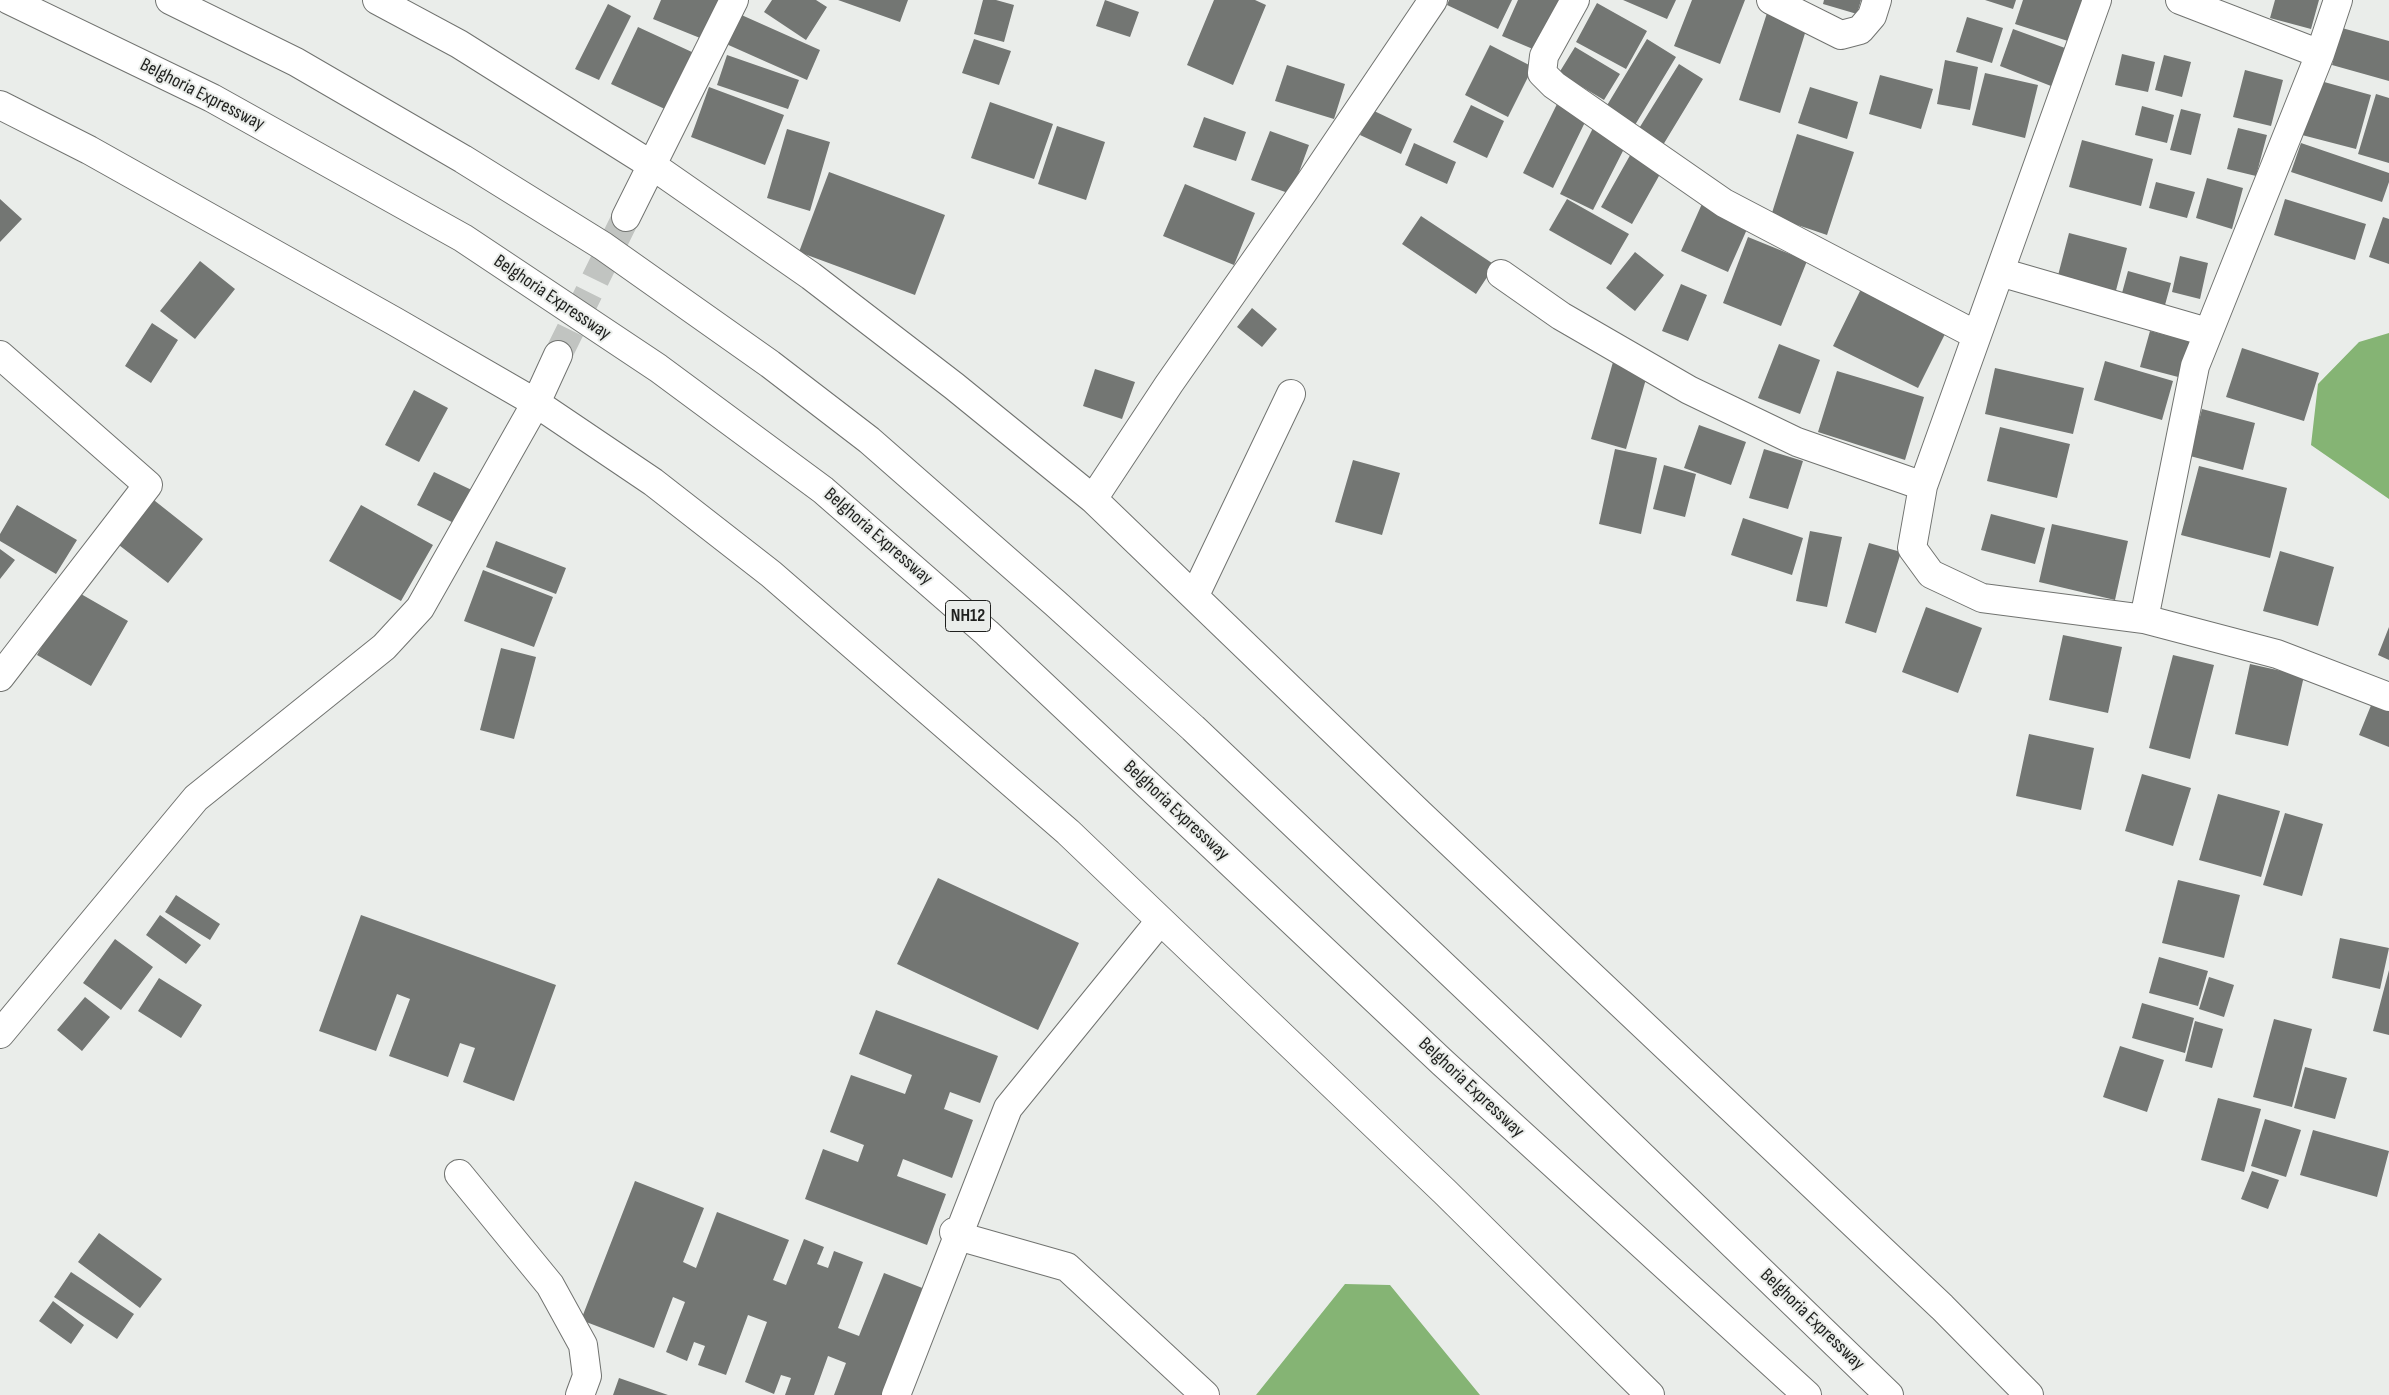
<!DOCTYPE html>
<style>
body{margin:0}
canvas{display:block;background:#eaedea}
</style>
<canvas width="2389" height="1395"></canvas>
<script>
const g = document.querySelector('canvas').getContext('2d');
g.lineJoin = 'round';
function fill(path, color) { g.fillStyle = color; g.fill(path, 'evenodd'); }
const shape = rows => new Path2D(rows.map(r => 'M' + r).join(''));
function stroke(path, color, width, dash) { g.strokeStyle = color; g.lineWidth = width; g.lineCap = dash ? 'butt' : 'round'; g.setLineDash(dash || []); g.stroke(path); }
function label(font, color, halo, rows, align = 'center') {
  g.font = font + ' "Sofia Sans Condensed",sans-serif'; g.lineWidth = 4; g.setLineDash([]); g.textBaseline = 'middle'; g.strokeStyle = halo; g.fillStyle = color; for (const [text, x, y, turn = 0] of rows) {
    g.save(); g.translate(x, y); g.rotate((+turn || 0) * Math.PI / 180); g.textAlign = isNaN(turn) ? turn : align; if (halo) g.strokeText(text, 0, 0); g.fillText(text, 0, 0); g.restore();
  }
}
fill(shape([
 [2389,333,2389,499,2311,445,2318,384,2359,342],
 [1345,1284,1390,1285,1480,1395,1256,1395]
]), '#85b474');
fill(shape([
 [661,0,721,0,705,40,653,19],
 [772,0,816,0,827,7,806,40,764,12],
 [838,0,908,0,900,22],
 [983,0,996,0,1014,5,1004,42,974,34],
 [1105,0,1139,12,1130,37,1096,26],
 [1214,0,1255,0,1266,5,1233,85,1187,65],
 [1449,0,1512,0,1498,29,1447,5],
 [1518,0,1563,0,1540,52,1502,36],
 [1623,0,1676,0,1667,19],
 [1692,0,1745,0,1720,64,1674,46],
 [1824,0,1861,0,1857,14,1823,4],
 [1985,0,2016,0,2013,9],
 [2023,0,2084,0,2071,42,2015,24],
 [2275,0,2319,0,2311,29,2270,18],
 [1597,3,1647,31,1626,69,1576,42],
 [608,4,631,16,599,80,575,69],
 [737,13,820,50,807,80,724,43],
 [1767,13,1807,27,1780,113,1739,100],
 [1967,17,2003,28,1992,63,1956,52],
 [638,27,694,53,667,110,611,84],
 [2342,28,2389,41,2389,81,2332,65],
 [2013,29,2065,48,2051,86,2000,66],
 [974,39,1011,51,999,85,962,73],
 [1647,39,1676,57,1635,125,1606,107],
 [1490,45,1533,67,1508,117,1465,95],
 [1575,47,1620,74,1604,100,1559,73],
 [2122,54,2155,62,2148,92,2115,85],
 [727,55,799,80,788,109,717,85],
 [2164,55,2191,62,2182,97,2155,90],
 [1945,60,1978,67,1970,110,1937,104],
 [1679,64,1703,79,1663,145,1638,130],
 [1287,65,1345,84,1334,119,1275,101],
 [2245,70,2283,80,2271,126,2233,117],
 [1985,73,2038,85,2025,138,1972,125],
 [1880,75,1933,89,1921,129,1869,114],
 [2317,80,2371,95,2356,149,2302,135],
 [709,87,784,115,765,165,691,137],
 [1810,87,1858,102,1847,139,1798,123],
 [2376,94,2389,98,2389,163,2358,154],
 [990,102,1053,124,1034,179,971,158],
 [1558,102,1588,116,1553,188,1523,173],
 [1471,105,1504,121,1487,158,1453,142],
 [2142,106,2174,115,2167,143,2135,135],
 [2181,109,2201,114,2191,155,2170,150],
 [1372,110,1412,129,1401,154,1360,135],
 [1204,117,1246,132,1236,161,1193,147],
 [1595,124,1628,141,1593,210,1560,194],
 [1057,126,1105,142,1086,200,1038,184],
 [2238,128,2267,135,2256,176,2227,169],
 [787,129,830,142,810,211,767,198],
 [1270,131,1309,145,1291,194,1251,180],
 [1797,134,1854,152,1827,235,1771,216],
 [2082,140,2153,159,2141,206,2069,187],
 [1414,143,1456,162,1447,184,1405,165],
 [2301,143,2389,173,2389,182,2382,202,2291,172],
 [1633,150,1664,167,1632,224,1601,207],
 [829,172,945,215,915,295,799,252],
 [2207,178,2243,188,2232,229,2196,218],
 [2156,182,2195,192,2187,218,2149,208],
 [1185,184,1255,213,1234,265,1163,236],
 [1705,197,1752,218,1728,272,1681,251],
 [0,199,22,219,0,242],
 [1567,199,1629,234,1611,265,1549,230],
 [2285,199,2366,224,2355,260,2274,235],
 [1421,216,1495,265,1476,294,1402,244],
 [2383,217,2389,219,2389,264,2369,257],
 [2069,233,2127,248,2113,302,2055,287],
 [1748,237,1807,261,1781,326,1723,303],
 [1635,252,1664,275,1635,311,1606,288],
 [2180,256,2208,263,2200,299,2172,292],
 [200,261,235,289,195,339,160,311],
 [2128,271,2171,283,2162,316,2119,304],
 [1681,284,1707,295,1688,341,1662,331],
 [1863,285,1948,328,1918,388,1833,346],
 [1252,308,1277,329,1262,347,1237,327],
 [152,323,178,340,151,383,125,366],
 [2150,331,2191,342,2182,378,2140,367],
 [1779,344,1820,360,1800,414,1758,398],
 [2242,348,2319,373,2304,421,2226,397],
 [2105,361,2173,381,2162,420,2094,400],
 [1613,362,1648,372,1626,449,1591,439],
 [1995,368,2084,388,2073,434,1985,414],
 [1095,369,1135,382,1122,419,1083,406],
 [1837,371,1924,397,1905,460,1818,432],
 [414,390,448,408,419,462,385,445],
 [2202,409,2255,423,2243,470,2190,456],
 [1699,425,1746,442,1731,485,1684,468],
 [2000,427,2070,444,2057,498,1987,481],
 [1615,449,1657,458,1641,534,1599,524],
 [1764,449,1803,461,1788,509,1749,498],
 [1353,460,1400,473,1382,535,1335,522],
 [1664,465,1696,474,1685,517,1653,509],
 [2199,466,2287,488,2270,558,2181,535],
 [434,472,478,493,462,527,417,505],
 [150,497,203,539,168,583,115,542],
 [17,505,77,540,56,574,0,541,0,534],
 [361,505,433,545,401,601,329,561],
 [1991,514,2045,528,2035,564,1981,550],
 [1743,518,1803,538,1792,575,1731,555],
 [2052,524,2128,541,2115,600,2039,582],
 [1810,531,1842,537,1827,607,1796,601],
 [496,541,566,568,556,594,486,567],
 [1869,543,1901,552,1876,633,1845,623],
 [0,549,15,560,0,579],
 [2280,551,2334,567,2318,626,2263,611],
 [483,570,553,597,534,647,464,621],
 [74,590,128,621,91,686,37,655],
 [1926,607,1982,628,1958,693,1902,672],
 [2389,627,2389,660,2378,655],
 [2063,635,2122,647,2108,713,2049,700],
 [501,648,536,657,514,739,480,730],
 [2173,655,2214,665,2190,759,2149,748],
 [2250,664,2304,676,2288,746,2235,734],
 [2374,698,2389,705,2389,747,2359,735],
 [2029,734,2094,748,2081,810,2016,796],
 [2142,774,2191,788,2173,846,2125,831],
 [2218,794,2280,811,2261,877,2199,860],
 [2285,813,2323,824,2302,896,2263,885],
 [938,878,1079,943,1038,1030,897,964],
 [2178,880,2240,895,2224,958,2162,943],
 [176,895,220,924,210,940,165,912],
 [160,915,201,945,186,964,146,935],
 [361,915,556,985,514,1101,463,1082,475,1048,460,1043,448,1077,389,1056,410,999,397,994,376,1051,319,1031],
 [2340,938,2389,948,2380,989,2332,978],
 [115,939,153,967,121,1010,83,983],
 [2159,957,2208,971,2198,1006,2149,993],
 [2389,970,2389,1035,2373,1031],
 [2209,977,2234,985,2224,1017,2199,1009],
 [159,978,202,1005,181,1038,138,1011],
 [85,997,110,1017,82,1051,57,1030],
 [2142,1003,2194,1018,2185,1053,2132,1038],
 [876,1010,998,1056,980,1103,950,1092,944,1109,973,1120,952,1178,903,1159,897,1176,946,1194,927,1245,805,1199,823,1149,858,1162,864,1145,830,1132,851,1075,905,1094,912,1075,859,1054],
 [2274,1019,2312,1029,2292,1107,2253,1097],
 [2195,1021,2223,1029,2212,1068,2185,1061],
 [2120,1046,2164,1060,2147,1112,2103,1097],
 [2305,1067,2347,1078,2335,1119,2294,1108],
 [2218,1098,2261,1109,2244,1172,2201,1160],
 [2265,1119,2301,1130,2286,1177,2251,1166],
 [2313,1130,2389,1151,2377,1197,2300,1175],
 [2252,1171,2279,1180,2268,1209,2241,1199],
 [635,1181,704,1208,683,1262,696,1268,717,1212,789,1240,773,1280,786,1285,804,1239,824,1247,817,1264,828,1268,834,1251,863,1262,838,1328,859,1336,884,1273,930,1291,890,1395,834,1395,846,1363,828,1356,814,1395,785,1395,791,1378,781,1375,774,1394,745,1382,767,1322,748,1315,726,1375,698,1365,705,1346,694,1342,687,1361,666,1352,685,1302,673,1297,654,1348,581,1320],
 [99,1233,162,1279,140,1308,78,1262],
 [71,1272,134,1314,117,1339,54,1297],
 [53,1301,84,1325,71,1344,39,1321],
 [619,1378,668,1395,613,1395]
]), '#737673');
stroke(shape([
 [558,355,626,217]
]), '#c1c4c1', 28, [28, 14]);
const minor = shape([
 [377,0,459,44,653,166,811,276,954,386,1093,499,1419,813,1942,1307,2029,1395],
 [1575,0,1544,56,1542,73,1554,85,1724,203,1976,335],
 [1771,0,1841,35,1860,30,1872,16,1877,0],
 [2097,0,1923,486,1912,548,1931,574,1982,598,2144,619,2277,654,2389,697],
 [2180,0,2320,54],
 [0,105,89,150,394,321,536,403,653,482,771,574,1068,832,1445,1192,1650,1395],
 [626,217,734,0],
 [2000,272,2207,332],
 [1501,274,1561,316,1689,390,1797,442,1923,486],
 [0,355,148,485,0,677],
 [1093,499,1169,384,1304,191,1433,0],
 [1195,595,1291,394],
 [2144,619,2195,366,2320,54,2338,0],
 [0,1034,196,798,384,647,420,608,536,403,558,355],
 [459,1174,550,1285,583,1345,587,1376,580,1395],
 [954,1232,958,1236,1067,1267,1205,1395],
 [896,1395,1008,1108,1160,921]
]);
const highway = shape([
 [9,0,212,98,463,238,658,368,823,490,987,633,1442,1062,1807,1395],
 [170,0,296,62,463,159,603,246,770,364,869,440,1055,603,1193,728,1532,1050,1889,1395]
]);
stroke(minor, '#717370', 30);
stroke(highway, '#717370', 30);
stroke(minor, '#fff', 28);
stroke(highway, '#fff', 28);
for (const [x, y, w] of [
 [968,616,45]
]) { const box = new Path2D(); box.roundRect(x - w / 2, y - 15.5, w, 31, 4); g.fillStyle = '#eaedea'; g.fill(box); stroke(box, '#1f201e', 1); }
label('bold 18px', '#1f201e', null, [
 ["NH12",968,616]
]);
label('19px', '#1f201e', '#eaedea', [
 ["Belghoria Expressway",202,95,27],
 ["Belghoria Expressway",552,298,34],
 ["Belghoria Expressway",878,537,41],
 ["Belghoria Expressway",1176,811,43],
 ["Belghoria Expressway",1471,1088,43],
 ["Belghoria Expressway",1812,1320,44]
]);
</script>
